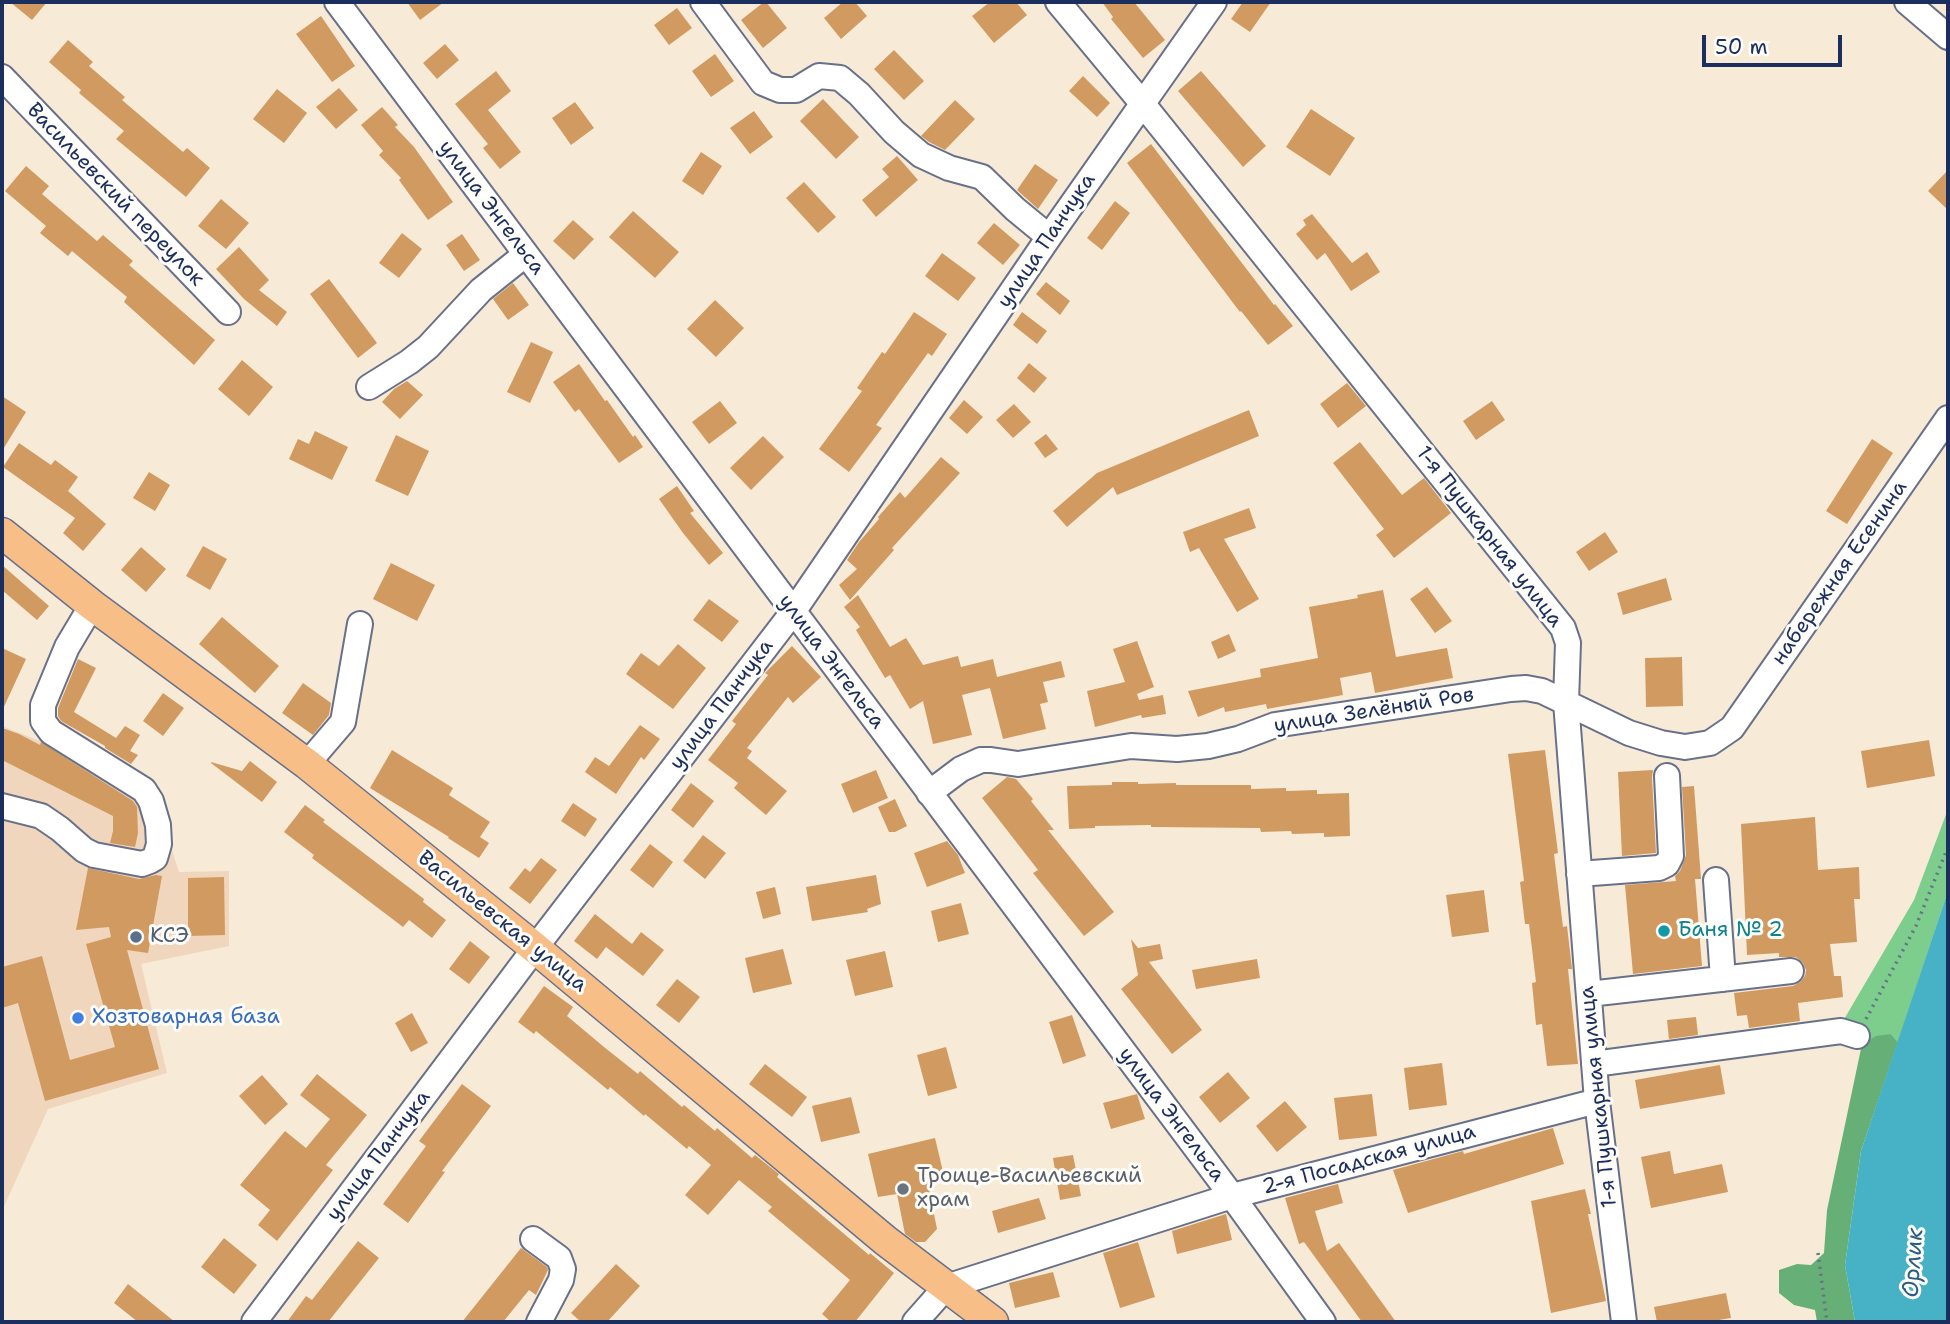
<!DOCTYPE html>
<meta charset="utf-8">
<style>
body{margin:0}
#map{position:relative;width:1950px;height:1324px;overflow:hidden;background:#f7ebd8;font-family:"Shantell Sans",sans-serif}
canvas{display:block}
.frame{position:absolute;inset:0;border:4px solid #1b2f5e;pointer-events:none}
.scale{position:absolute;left:1702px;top:35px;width:140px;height:32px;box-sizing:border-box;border:4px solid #1b2f5e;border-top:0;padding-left:9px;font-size:21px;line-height:24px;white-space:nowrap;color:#1b2f5e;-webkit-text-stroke:5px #fdfcf7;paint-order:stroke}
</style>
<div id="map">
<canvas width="1950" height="1324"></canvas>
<div class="frame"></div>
<div class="scale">50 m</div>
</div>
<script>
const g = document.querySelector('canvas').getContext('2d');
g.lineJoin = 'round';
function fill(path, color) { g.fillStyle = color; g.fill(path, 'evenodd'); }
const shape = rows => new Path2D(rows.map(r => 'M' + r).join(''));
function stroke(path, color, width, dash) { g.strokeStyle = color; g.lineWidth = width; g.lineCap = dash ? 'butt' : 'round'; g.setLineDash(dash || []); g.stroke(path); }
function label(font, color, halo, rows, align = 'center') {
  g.font = font + ' "Shantell Sans",sans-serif'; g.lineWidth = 6; g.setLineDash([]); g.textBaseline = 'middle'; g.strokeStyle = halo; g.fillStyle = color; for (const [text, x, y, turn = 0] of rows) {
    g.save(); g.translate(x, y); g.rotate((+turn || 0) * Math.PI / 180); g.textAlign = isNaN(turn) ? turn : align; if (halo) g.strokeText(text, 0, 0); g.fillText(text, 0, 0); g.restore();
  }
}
fill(shape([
 [2,726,151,785,179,872,229,871,229,946,141,964,167,1073,48,1109,2,1211]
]), '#efd6bc');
fill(shape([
 [1948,809,1948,891,1898,1042,1891,1034,1862,1044,1843,1021,1914,900]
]), '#7dcd8d');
fill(shape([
 [1891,1034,1898,1042,1861,1151,1845,1265,1855,1322,1817,1322,1815,1310,1794,1305,1779,1293,1779,1270,1797,1264,1811,1265,1824,1253,1827,1210,1862,1044,1876,1036]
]), '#66b078');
fill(shape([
 [1948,891,1948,1322,1855,1322,1845,1265,1861,1151]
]), '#47b2c6');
fill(shape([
 [10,2,47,2,32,20],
 [407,2,444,2,420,20],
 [764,2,766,2,787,28,763,48,741,20],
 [843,2,855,2,867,16,841,39,824,18],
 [990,2,1016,2,1027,15,994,43,972,16],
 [1102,2,1134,2,1165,40,1143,58,1111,19,1113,17],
 [1243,2,1271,2,1250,32,1231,19],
 [677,8,692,28,669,45,654,25],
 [321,16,355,66,332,82,296,34],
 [68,40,93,62,89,66,125,97,122,100,183,152,187,148,210,168,186,197,116,139,124,131,79,93,81,90,49,62],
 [445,44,459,60,437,79,423,63],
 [894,50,924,81,904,100,874,69],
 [715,54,734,81,711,97,692,71],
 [496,71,511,91,488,110,521,152,500,169,483,148,488,144,455,104],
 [1201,71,1266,146,1243,167,1178,91],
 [1083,76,1110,103,1097,117,1069,91],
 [339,88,358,110,336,129,316,107],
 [277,89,307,113,284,143,253,119],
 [823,99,859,137,836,159,800,121],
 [955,100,975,119,945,150,929,142,921,136],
 [575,102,594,128,571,145,552,118],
 [382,107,398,125,395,127,414,147,453,202,428,220,399,180,401,178,379,155,383,151,361,125],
 [1311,109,1355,138,1330,176,1286,147],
 [754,111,773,137,750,154,730,128],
 [1151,144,1274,305,1275,304,1293,326,1268,345,1241,311,1240,312,1127,163],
 [701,152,722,166,703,195,682,181],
 [897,156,918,180,876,217,862,200,889,177,882,169],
 [1035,164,1058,180,1038,209,1017,190],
 [26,166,49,186,42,194,97,241,103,235,133,261,129,265,215,340,194,365,124,302,127,297,72,251,68,256,40,233,46,226,5,191],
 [1948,170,1948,210,1928,191],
 [804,182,836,217,818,233,786,198],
 [221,199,249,223,226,249,198,226],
 [1115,201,1130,213,1102,250,1087,238],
 [633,211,679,252,655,278,609,237],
 [1312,214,1352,263,1367,252,1380,272,1351,291,1325,253,1317,260,1296,234,1306,225,1303,220],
 [573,220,594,239,574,260,553,241],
 [994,223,1020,245,1003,265,977,243],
 [402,233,422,249,399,278,379,263],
 [462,234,480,260,464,271,446,245],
 [239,247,269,280,259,290,287,312,277,326,244,299,216,269],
 [942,253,976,278,958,301,925,276],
 [329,279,377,343,358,358,310,294],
 [1046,282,1070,301,1060,315,1036,294],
 [513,283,529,305,508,320,493,299],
 [715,300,744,328,716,357,687,329],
 [914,312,947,334,932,356,928,353,876,425,882,428,849,472,819,449,862,391,857,388,882,352,885,354],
 [1022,312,1047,331,1037,344,1013,325],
 [531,342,553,352,530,403,507,392],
 [242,360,273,387,249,416,218,389],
 [1029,363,1047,378,1034,393,1017,378],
 [579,364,605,401,607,400,633,437,635,435,643,447,619,463,579,409,575,412,553,382],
 [407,381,423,395,400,419,382,402,394,389],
 [1347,383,1366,406,1338,428,1320,404],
 [2,396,26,412,2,451],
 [964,400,983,417,967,434,949,418],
 [720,401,737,423,709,444,692,422],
 [1492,401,1505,420,1476,440,1463,421],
 [1014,404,1031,422,1013,438,996,420],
 [1249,410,1259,436,1117,495,1113,487,1067,527,1053,511,1097,473],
 [315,431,348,447,332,480,289,459,298,439,309,444],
 [1046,434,1058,449,1045,458,1034,443],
 [396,435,429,451,408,496,375,481],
 [763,436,784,457,751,490,730,468],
 [1872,439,1893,453,1847,524,1826,511],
 [1360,442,1402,495,1424,478,1451,513,1394,558,1376,535,1384,529,1333,463],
 [19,443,51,465,55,460,78,477,68,491,106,524,83,551,63,533,75,518,3,467],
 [941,457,960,473,892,548,894,550,850,600,839,585,857,569,847,560,859,542,879,519,878,517,900,492,905,498],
 [149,472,170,485,155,511,133,498],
 [677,486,694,511,690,513,723,553,709,565,683,533,659,499],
 [1249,508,1256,528,1224,539,1259,599,1237,612,1199,548,1190,552,1183,532],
 [1605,532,1618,552,1589,571,1576,552],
 [203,546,227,559,210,590,186,576],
 [141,547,166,569,146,592,121,570],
 [391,563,435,585,417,621,373,599],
 [2,565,49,606,37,620,2,590],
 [1666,578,1672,600,1623,615,1617,593],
 [1427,587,1452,621,1435,633,1410,599],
 [1383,590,1396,657,1447,648,1453,678,1375,693,1371,672,1340,678,1343,695,1267,709,1266,704,1225,712,1224,707,1198,717,1188,691,1261,677,1260,669,1318,658,1309,607,1358,598,1357,595],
 [858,595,890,647,906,638,923,665,958,656,961,667,993,659,997,677,1061,661,1065,677,1043,682,1048,702,1040,704,1046,729,1003,739,990,688,962,695,972,735,933,744,923,701,910,709,890,675,885,678,856,630,860,627,844,607],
 [709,599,739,621,722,642,693,620],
 [222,617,279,666,255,693,199,644],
 [1229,634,1236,651,1218,659,1211,642],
 [1137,641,1154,687,1137,694,1139,700,1163,695,1166,714,1142,718,1141,715,1095,727,1087,691,1125,682,1113,649],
 [678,644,706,668,673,709,626,674,641,653,659,666],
 [792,646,821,677,793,703,788,697,747,748,752,751,747,758,787,791,766,815,734,788,738,783,708,760,736,724,732,721,768,675,765,673],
 [2,648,26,659,2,711],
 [1682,657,1683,706,1646,707,1645,658],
 [78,659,96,668,74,712,116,738,125,726,140,735,130,751,138,755,131,764,105,748,105,746,61,721,58,716,58,708],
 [303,683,331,703,329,715,313,735,282,713],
 [163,693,184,708,163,736,143,721],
 [640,725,660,739,644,760,641,757,616,794,585,772,595,757,609,766],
 [2,728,19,734,40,745,41,742,133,801,137,807,138,833,135,847,110,843,113,831,113,816,2,760],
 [1929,740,1935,776,1867,788,1861,751],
 [392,750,453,788,449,795,490,822,480,837,489,843,479,858,448,838,449,837,370,788],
 [1545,750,1558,853,1554,854,1563,927,1567,926,1571,960,1572,969,1568,969,1578,1064,1547,1066,1542,1024,1536,1025,1532,983,1536,982,1529,924,1525,924,1520,882,1524,881,1508,754],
 [250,761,277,782,262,802,211,763,211,762,242,771],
 [876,770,888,798,853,813,841,784],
 [1653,770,1652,777,1656,853,1622,856,1618,772],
 [1007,777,1016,779,1033,799,1031,801,1054,830,1048,830,1114,912,1084,936,1033,873,1038,870,982,798],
 [1112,782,1138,782,1138,784,1176,783,1176,785,1251,785,1251,789,1286,788,1286,791,1317,790,1317,794,1349,793,1350,836,1324,837,1324,833,1292,834,1291,831,1261,832,1260,828,1151,827,1151,825,1095,826,1095,828,1069,829,1067,786,1112,785],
 [691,783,714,801,693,828,671,810],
 [1694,786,1701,879,1695,879,1702,966,1633,974,1625,885,1676,881,1675,876,1680,871,1686,855,1682,787],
 [895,799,907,826,895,832,889,832,878,807],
 [573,803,597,819,585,837,561,821],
 [305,805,325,820,323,822,424,899,423,902,446,920,432,938,409,920,403,927,312,858,314,855,284,832],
 [1815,817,1818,870,1859,867,1860,899,1854,899,1857,942,1830,944,1834,976,1841,976,1843,997,1798,1003,1800,1021,1749,1028,1747,1015,1737,1016,1734,993,1793,986,1800,982,1805,976,1806,970,1803,963,1796,957,1779,957,1779,953,1747,955,1741,824],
 [703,835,726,853,705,879,683,861],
 [947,841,958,855,965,873,927,887,914,853],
 [650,844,673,862,653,888,630,870],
 [541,858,557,870,530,904,509,888,525,868,530,872],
 [88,868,139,879,156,875,162,876,148,953,127,950,159,1069,45,1101,18,1003,2,1008,2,967,42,956,70,1060,115,1047,86,944,111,937,109,927,76,930],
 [876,875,881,904,867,909,868,912,812,921,806,887],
 [224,877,225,935,188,936,188,878],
 [775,887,781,914,763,919,756,892],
 [1484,890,1489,932,1452,937,1446,895],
 [961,903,969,934,938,942,931,911],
 [595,914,632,944,641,932,664,950,643,976,606,947,597,959,574,941],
 [1131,939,1138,948,1160,944,1163,959,1149,962,1202,1030,1172,1054,1121,989,1138,975],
 [470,941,490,957,469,984,449,969],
 [783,949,792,984,753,993,745,958],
 [885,951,893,987,855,996,846,960],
 [1257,959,1260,978,1196,989,1192,970],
 [677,979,700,997,679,1023,656,1005],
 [544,986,573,1007,567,1016,604,1047,638,1074,640,1071,682,1107,684,1105,715,1131,717,1128,752,1158,755,1155,779,1174,777,1177,869,1255,870,1253,894,1273,855,1322,831,1322,822,1314,850,1280,768,1211,772,1207,739,1180,708,1215,685,1195,711,1165,689,1146,687,1149,645,1114,644,1116,610,1087,608,1090,536,1031,534,1034,518,1022],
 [412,1013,428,1043,411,1052,395,1023],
 [1072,1015,1086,1056,1063,1064,1049,1022],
 [1696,1017,1698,1035,1669,1039,1667,1020],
 [946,1047,957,1088,928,1096,917,1055],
 [1442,1063,1447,1105,1409,1110,1404,1068],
 [765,1064,807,1097,792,1117,749,1084],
 [1720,1065,1725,1094,1640,1109,1635,1080],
 [1228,1072,1250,1098,1220,1123,1199,1097],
 [317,1074,367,1115,326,1165,333,1170,277,1241,258,1225,270,1210,240,1185,285,1131,306,1148,330,1119,300,1095],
 [262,1075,288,1104,265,1125,239,1096],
 [462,1084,491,1106,442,1171,445,1172,408,1223,383,1204,426,1146,419,1141],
 [1137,1094,1145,1119,1111,1129,1103,1103],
 [1372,1094,1377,1136,1339,1140,1334,1098],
 [851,1097,860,1133,821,1142,812,1106],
 [1285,1101,1307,1127,1277,1152,1256,1126],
 [1553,1128,1564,1164,1408,1213,1393,1170,1463,1151,1464,1154],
 [935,1138,945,1180,928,1184,937,1229,925,1242,916,1242,905,1234,897,1194,878,1197,868,1154],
 [1670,1151,1674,1174,1722,1164,1728,1192,1651,1208,1641,1157],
 [1073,1155,1081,1196,1060,1200,1053,1158],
 [1338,1184,1343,1203,1315,1211,1327,1251,1339,1243,1396,1322,1362,1322,1304,1242,1299,1244,1285,1198],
 [1585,1189,1591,1214,1588,1214,1606,1301,1551,1313,1531,1201],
 [1039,1198,1046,1219,998,1233,992,1211],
 [1226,1214,1232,1240,1177,1254,1172,1231],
 [224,1238,257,1265,234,1294,201,1267],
 [358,1241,379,1258,328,1322,287,1322,306,1296,312,1300],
 [1138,1242,1155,1297,1120,1308,1103,1253],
 [521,1248,547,1267,548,1270,536,1295,529,1290,503,1322,462,1322],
 [616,1264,640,1286,607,1322,581,1322,571,1313],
 [1053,1272,1060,1297,1015,1308,1009,1283],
 [128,1284,175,1322,138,1322,114,1303],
 [1726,1293,1731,1318,1707,1322,1657,1322,1654,1307]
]), '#d19a61');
const minor = shape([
 [337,2,1232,1196,1323,1322],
 [703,2,763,83,780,90,796,90,819,76,840,78,859,94,894,132,921,155,949,168,982,177,1015,209,1049,237],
 [1058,2,1142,103,1563,628,1568,643,1566,702,1597,1101,1624,1322],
 [1907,2,1948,37],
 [2,77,228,312],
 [369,387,409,362,428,347,481,290,526,254],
 [307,764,343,722,360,624],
 [929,793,961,769,981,760,991,760,1018,764,1131,746,1177,749,1208,746,1238,739,1275,725,1511,689,1526,688,1542,691,1629,733,1661,743,1685,747,1710,743,1732,728,1948,418],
 [2,806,41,816,60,829,84,850,94,855,142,864,150,861,155,858,159,844,158,825,151,801,144,790,51,732,43,721,43,705,67,647,92,605],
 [1579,874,1659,868,1667,864,1671,856,1667,776],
 [1716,880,1723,979],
 [1589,994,1791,971],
 [1594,1064,1841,1031,1857,1036],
 [533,1239,559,1258,563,1269,561,1280,539,1322],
 [254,1322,535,948,793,612,1049,237,1214,2],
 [915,1322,946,1287,1232,1196,1597,1101]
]);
const major = shape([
 [2,533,92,605,307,764,535,948,886,1241,993,1322]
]);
stroke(minor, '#687189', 28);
stroke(major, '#687189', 33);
stroke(shape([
 [1866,1019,1916,926,1948,847],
 [1818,1253,1827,1322]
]), '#687189', 3.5, [2, 5]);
stroke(minor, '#fff', 24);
stroke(major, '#f7be87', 30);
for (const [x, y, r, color] of [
 [1664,931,7,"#0f9aa8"],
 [136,937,7,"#5c6f8a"],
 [78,1018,7,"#3f7fe0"],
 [903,1189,7,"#6b7280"]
]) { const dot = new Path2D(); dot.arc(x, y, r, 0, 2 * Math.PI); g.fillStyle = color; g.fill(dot); stroke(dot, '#fdfcf7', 2.5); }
label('21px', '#1b2f5e', '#fdfcf7', [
 ["Васильевский переулок",115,195,46],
 ["улица Энгельса",491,208,53],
 ["улица Панчука",1047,241,-56],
 ["1-я Пушкарная улица",1489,537,52],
 ["набережная Есенина",1840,573,-55],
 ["улица Энгельса",831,662,53],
 ["улица Панчука",722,705,-53],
 ["улица Зелёный Ров",1374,711,-9],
 ["Васильевская улица",502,922,39],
 ["1-я Пушкарная улица",1599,1097,-96],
 ["улица Энгельса",1171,1115,53],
 ["улица Панчука",379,1156,-53],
 ["2-я Посадская улица",1369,1160,-15]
]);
label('21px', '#0d838f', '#fdfcf7', [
 ["Баня № 2",1678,931]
], 'left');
label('21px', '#4e5e75', '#fdfcf7', [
 ["КСЭ",150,937]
], 'left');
label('21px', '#366cbe', '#fdfcf7', [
 ["Хозтоварная база",92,1018]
], 'left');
label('21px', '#5b616d', '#fdfcf7', [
 ["Троице-Васильевский",917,1177],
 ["храм",917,1201]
], 'left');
label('italic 23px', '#2a5d82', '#fdfcf7', [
 ["Орлик",1914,1263,-86]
]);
</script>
